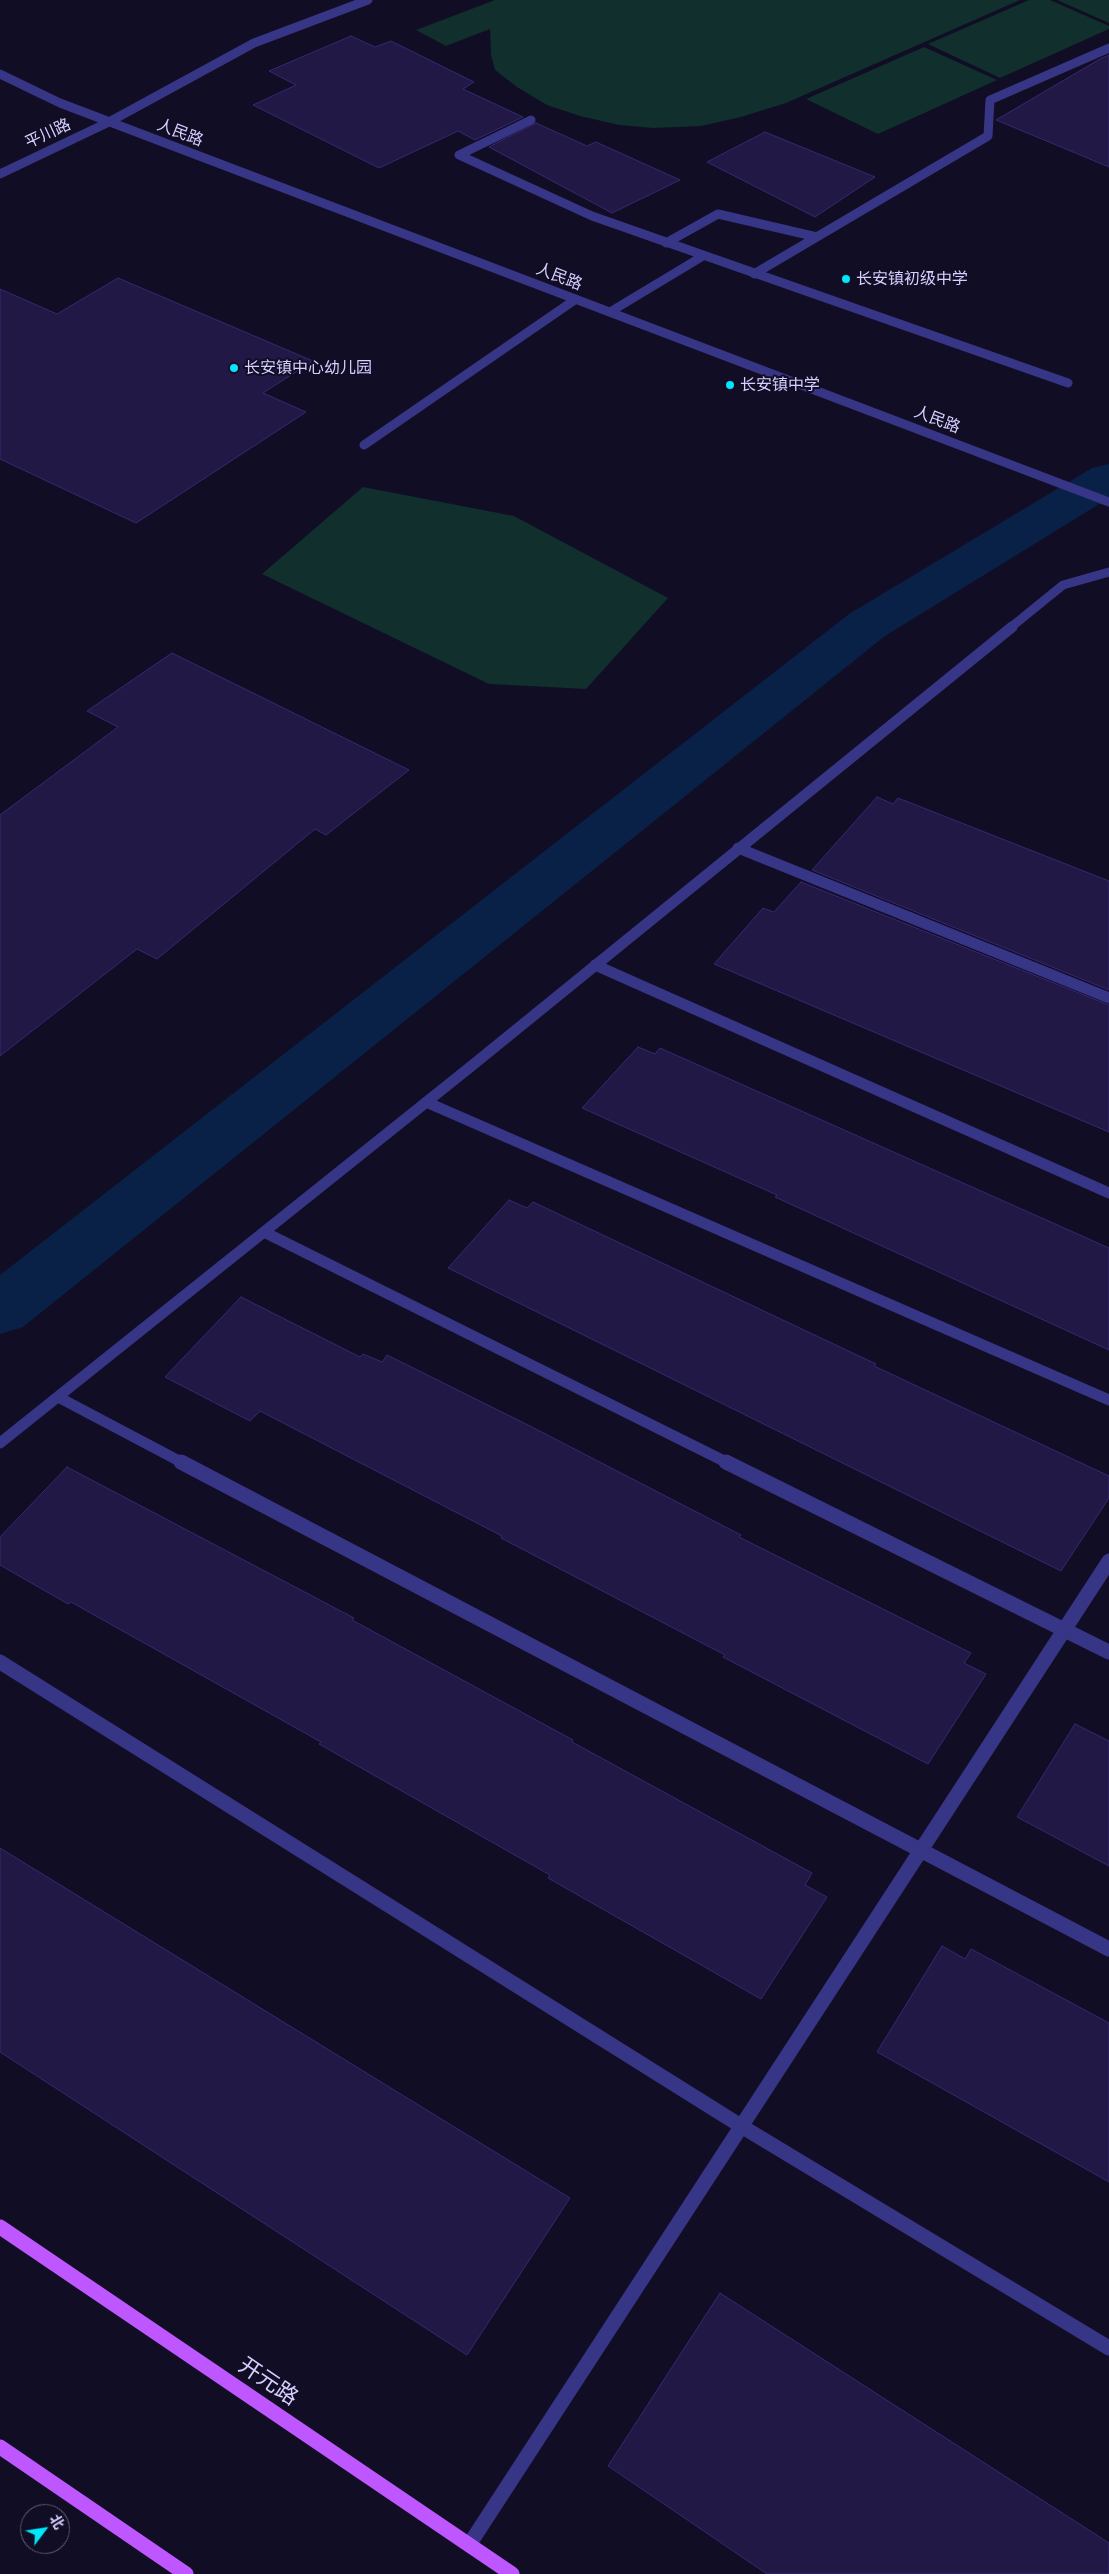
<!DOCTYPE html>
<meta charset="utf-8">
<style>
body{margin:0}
#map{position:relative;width:1109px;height:2574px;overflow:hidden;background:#110d24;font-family:"PT Sans Narrow","Noto Sans SC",sans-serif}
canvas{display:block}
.north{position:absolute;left:20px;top:2504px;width:50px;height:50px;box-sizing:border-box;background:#110d24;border:1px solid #5f5b7c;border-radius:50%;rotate:59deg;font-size:14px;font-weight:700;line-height:20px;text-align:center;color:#d5d0ff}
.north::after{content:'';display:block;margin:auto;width:18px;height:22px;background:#00e6fb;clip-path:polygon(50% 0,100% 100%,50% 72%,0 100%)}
</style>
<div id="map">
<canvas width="1109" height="2574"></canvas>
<div class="north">北</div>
</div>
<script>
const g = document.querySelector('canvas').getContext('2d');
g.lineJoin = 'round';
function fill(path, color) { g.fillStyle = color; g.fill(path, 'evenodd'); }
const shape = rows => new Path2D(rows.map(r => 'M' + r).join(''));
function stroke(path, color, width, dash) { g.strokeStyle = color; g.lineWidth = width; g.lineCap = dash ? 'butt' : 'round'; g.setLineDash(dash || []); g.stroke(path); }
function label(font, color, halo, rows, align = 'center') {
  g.font = font + ' "PT Sans Narrow","Noto Sans SC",sans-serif'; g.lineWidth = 4; g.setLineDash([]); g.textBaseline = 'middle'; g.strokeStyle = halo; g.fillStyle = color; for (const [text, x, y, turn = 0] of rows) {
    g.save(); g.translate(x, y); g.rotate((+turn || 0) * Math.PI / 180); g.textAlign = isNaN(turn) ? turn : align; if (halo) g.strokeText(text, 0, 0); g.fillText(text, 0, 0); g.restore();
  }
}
fill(shape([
 [495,0,1020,0,786,103,741,117,701,126,653,128,619,125,580,116,547,105,517,87,495,70,491,55,490,29,446,46,416,30],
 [1029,0,1050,0,1109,26,1109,29,1000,78,928,44],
 [1057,0,1109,0,1109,23],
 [924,47,997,80,878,134,806,99],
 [363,487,514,516,668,598,586,689,489,684,262,574]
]), '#102f2d');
fill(shape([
 [1109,464,1109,498,885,636,23,1327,0,1334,0,1275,849,614,1092,468,1109,464]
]), '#092147');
const building = shape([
 [351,36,375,47,391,41,474,82,463,89,523,117,475,140,458,131,379,168,253,105,296,85,269,71,351,36],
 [1109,55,1109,167,996,120,1100,59,1109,55],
 [536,123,587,146,596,142,680,180,612,213,489,147,536,123],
 [765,132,875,177,815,217,707,162,765,132],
 [118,278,313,361,263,393,306,412,136,523,0,459,0,289,57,314,118,278],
 [172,653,409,770,326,835,315,829,157,959,137,949,0,1056,0,815,118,727,87,711,172,653],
 [877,797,893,804,898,798,1109,881,1109,990,812,870,877,797],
 [801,882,1109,1005,1109,1132,714,964,763,908,774,912,801,882],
 [638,1047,655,1054,660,1048,1109,1248,1109,1350,775,1197,777,1195,582,1108,638,1047],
 [509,1200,527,1208,533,1202,876,1364,874,1366,1109,1476,1109,1498,1061,1571,448,1268,509,1200],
 [241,1297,360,1357,363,1354,382,1362,387,1355,528,1425,741,1535,739,1537,971,1653,964,1663,986,1674,928,1764,723,1657,725,1655,501,1538,502,1536,260,1411,250,1421,165,1377,241,1297],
 [67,1467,354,1618,352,1620,573,1740,572,1742,812,1873,805,1885,827,1897,761,1999,548,1878,550,1875,319,1744,321,1742,71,1602,68,1604,0,1565,0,1537,67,1467],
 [1075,1724,1109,1741,1109,1866,1017,1817,1075,1724],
 [0,1848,570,2198,467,2355,0,2052,0,1848],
 [942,1946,965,1959,971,1949,1109,2023,1109,2182,877,2052,942,1946],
 [720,2293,1109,2543,1109,2574,767,2574,608,2466,720,2293]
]);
fill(building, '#211846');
stroke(building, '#362973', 1);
stroke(shape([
 [0,74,60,103,1109,502],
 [531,120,459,155,592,216,1068,383],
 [0,174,109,122,254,43,368,0],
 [666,243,718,214,817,237],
 [754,274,988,136,990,100,1109,48],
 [610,312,703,256],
 [364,445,576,299],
 [1010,628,1063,585,1109,572]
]), '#373586', 9);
stroke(shape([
 [738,848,1109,998],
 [595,965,1109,1193],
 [426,1102,1109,1400],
 [264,1232,728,1463],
 [58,1397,183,1463],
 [0,1443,469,1068,1012,627]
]), '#373586', 11);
stroke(shape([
 [181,1462,1109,1949],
 [726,1462,1109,1652],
 [0,1662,741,2126,1109,2348],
 [469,2545,1109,1561]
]), '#373586', 15);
stroke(shape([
 [0,2227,512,2574],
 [0,2447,186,2574]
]), '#be57ff', 15);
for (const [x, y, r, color] of [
 [846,279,5,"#00e6fb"],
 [234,368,5,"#00e6fb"],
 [730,385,5,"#00e6fb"]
]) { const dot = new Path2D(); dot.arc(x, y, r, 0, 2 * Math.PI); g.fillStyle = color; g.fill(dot); stroke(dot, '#110d24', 2); }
label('16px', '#d5d0ff', '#110d24', [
 ["人民路",180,133,21],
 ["平川路",48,134,-25],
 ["人民路",559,277,21],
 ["人民路",937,420,21]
]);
label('16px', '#d5d0ff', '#110d24', [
 ["长安镇初级中学",856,279],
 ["长安镇中心幼儿园",244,368],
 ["长安镇中学",740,385]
], 'left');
label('22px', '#d5d0ff', '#110d24', [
 ["开元路",268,2382,34]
]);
</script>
